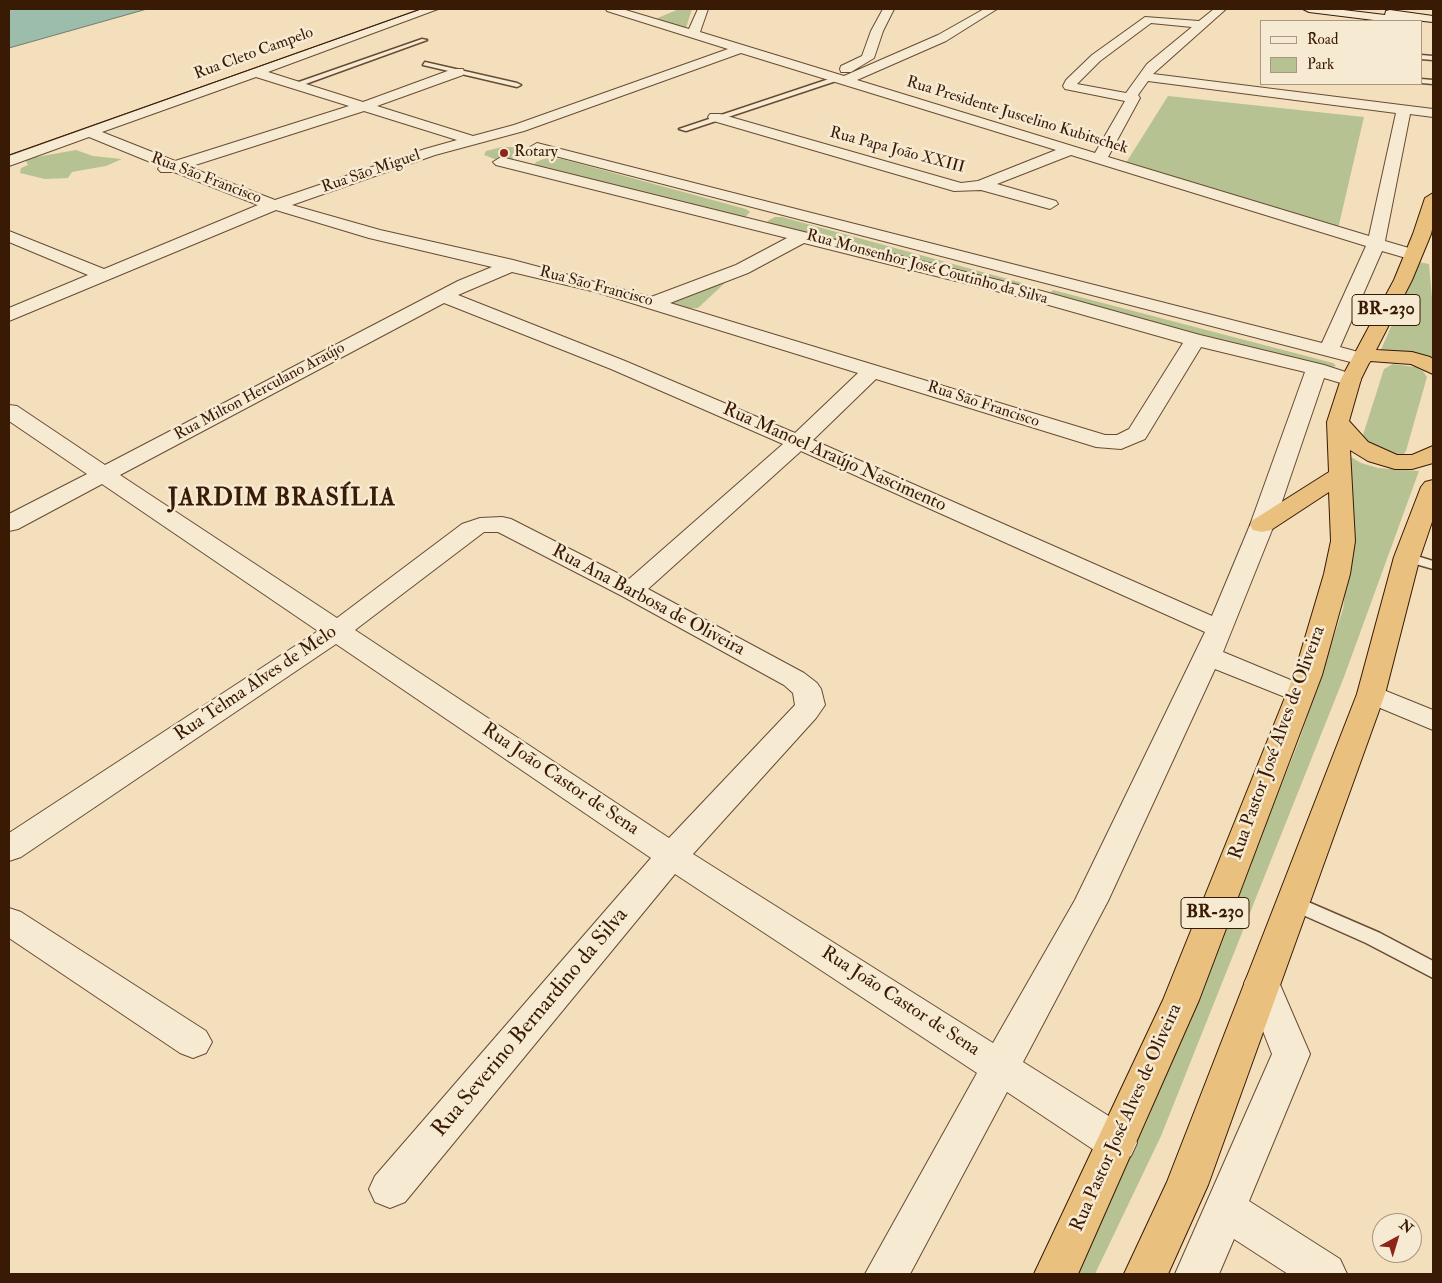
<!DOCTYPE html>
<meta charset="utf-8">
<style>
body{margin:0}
#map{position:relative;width:1442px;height:1283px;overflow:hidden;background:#f3dfbc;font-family:"IM FELL Double Pica",serif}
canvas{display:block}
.frame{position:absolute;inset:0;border:10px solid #391a05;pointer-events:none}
.legend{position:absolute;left:1260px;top:20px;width:162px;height:65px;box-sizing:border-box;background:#f7ead3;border:1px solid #ab9781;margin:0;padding:6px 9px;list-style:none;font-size:15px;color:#391a05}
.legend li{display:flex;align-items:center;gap:10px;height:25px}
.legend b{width:25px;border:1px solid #ab9781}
.north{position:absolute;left:1372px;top:1213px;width:50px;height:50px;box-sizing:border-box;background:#f7ead3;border:1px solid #ab9781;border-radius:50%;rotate:39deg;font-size:14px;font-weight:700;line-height:20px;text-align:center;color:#391a05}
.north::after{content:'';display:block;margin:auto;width:18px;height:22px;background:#8f2418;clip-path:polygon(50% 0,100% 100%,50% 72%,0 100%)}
</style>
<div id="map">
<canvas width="1442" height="1283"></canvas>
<div class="frame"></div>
<ul class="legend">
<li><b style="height:6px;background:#f7ead3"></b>Road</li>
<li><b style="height:14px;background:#b7c293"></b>Park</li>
</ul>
<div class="north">N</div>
</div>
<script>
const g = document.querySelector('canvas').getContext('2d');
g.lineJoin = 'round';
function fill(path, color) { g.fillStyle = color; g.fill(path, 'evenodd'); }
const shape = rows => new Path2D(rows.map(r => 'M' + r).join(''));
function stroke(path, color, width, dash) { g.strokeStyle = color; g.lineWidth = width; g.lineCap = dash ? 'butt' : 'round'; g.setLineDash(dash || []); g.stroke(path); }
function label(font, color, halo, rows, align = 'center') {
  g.font = font + ' "IM FELL Double Pica",serif'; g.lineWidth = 5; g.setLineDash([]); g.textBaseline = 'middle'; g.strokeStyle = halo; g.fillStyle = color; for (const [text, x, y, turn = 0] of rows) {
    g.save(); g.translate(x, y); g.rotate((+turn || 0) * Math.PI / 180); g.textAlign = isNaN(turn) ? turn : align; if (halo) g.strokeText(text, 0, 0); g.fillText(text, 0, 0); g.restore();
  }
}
fill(shape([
 [679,9,692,9,686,28,682,29,653,20],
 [1168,96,1364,117,1338,229,1124,166],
 [502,147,516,147,526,152,522,156,511,159,497,160,484,155,486,151],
 [76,150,93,156,122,159,106,166,72,172,68,178,45,179,20,173,21,168,28,165,25,159],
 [546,158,562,159,746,209,750,212,745,217,737,218,533,167,536,162],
 [775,217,782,217,1026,284,1022,287,768,225,766,223,769,220],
 [1419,262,1429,264,1433,309,1433,359,1421,355,1380,352],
 [727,281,698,308,681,309,672,304,675,301],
 [1053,290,1333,363,1336,366,1328,368,1057,298,1049,294],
 [1393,364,1415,367,1423,371,1427,377,1406,451,1404,454,1395,456,1361,441,1384,369],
 [1346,454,1361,463,1378,468,1419,471,1344,677,1161,1136,1095,1274,1074,1274,1147,1121,1299,741,1343,609,1353,535]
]), '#b7c293');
const water = shape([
 [9,9,147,9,9,48,9,9]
]);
fill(water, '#9cbdac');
stroke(water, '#747c69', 1);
const service = shape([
 [422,39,427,40,300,86,293,84,422,39],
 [1421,55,1433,56,1433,60,1421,59,1421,55],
 [425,62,517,83,521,85,517,87,423,65,425,62],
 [835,77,842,79,686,131,679,129,835,77],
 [1421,79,1433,80,1433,84,1421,83,1421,79],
 [1407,553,1433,561,1433,569,1402,560,1400,557,1402,554,1407,553],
 [1292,895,1380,933,1433,961,1433,978,1366,943,1285,907,1283,902,1285,897,1292,895]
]);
const minor = shape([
 [422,9,438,9,268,72,363,102,453,69,463,69,464,72,463,75,377,106,473,136,514,125,728,49,607,11,606,9,622,9,689,29,698,9,708,9,700,32,844,76,938,35,984,9,997,9,946,41,857,80,1095,153,1125,101,1065,89,1063,86,1066,80,1092,55,1145,17,1199,21,1214,9,1226,9,1153,74,1433,109,1433,117,1410,114,1385,241,1419,251,1422,255,1419,259,1413,260,1382,251,1340,347,1369,355,1372,359,1369,363,1362,365,532,150,530,147,537,143,1322,343,1366,246,1071,155,997,184,1056,201,1058,204,1050,209,981,190,954,191,710,120,708,117,710,114,720,114,961,183,978,181,1056,150,741,53,524,131,435,155,292,205,380,230,513,260,651,297,736,265,787,238,496,165,493,162,501,157,1038,290,1200,335,1324,365,1358,376,1361,380,1358,384,1351,386,1324,378,1274,525,1223,652,1310,688,1314,694,1310,700,1300,703,1215,669,1108,901,1023,1062,1131,1130,1137,1143,1131,1156,1117,1161,1103,1156,1007,1092,910,1274,865,1274,977,1073,675,874,405,1202,390,1208,375,1202,369,1189,375,1176,651,858,336,644,21,857,9,861,9,833,318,631,102,484,18,529,9,531,9,514,87,474,9,421,9,405,17,406,105,465,458,281,492,267,369,238,276,210,9,321,9,308,88,275,9,242,9,231,104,269,258,205,174,172,161,172,158,169,160,166,89,137,9,166,9,156,422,9],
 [1151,23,1192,27,1147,64,1126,93,1077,84,1100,61,1151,23],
 [256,77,349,106,175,161,102,132,256,77],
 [1148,81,1396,113,1369,236,1108,157,1140,98,1138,95,1148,81],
 [364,111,457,140,425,149,275,200,189,167,364,111],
 [804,243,1024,298,1183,343,1129,429,1117,435,1105,435,670,303,748,273,804,243],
 [512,272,596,292,858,373,795,433,625,361,458,295,512,272],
 [444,303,611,369,783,444,629,579,511,519,502,517,480,518,462,524,337,618,120,475,444,303],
 [1201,347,1305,372,1250,525,1212,616,813,440,876,379,1096,447,1121,449,1145,439,1201,347],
 [801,451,1205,632,1075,900,993,1043,693,854,816,718,825,705,821,689,817,683,804,673,648,589,801,451],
 [484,532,498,532,622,596,784,685,793,693,795,705,669,838,355,630,484,532],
 [883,9,894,9,883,31,874,58,851,72,841,72,840,69,841,66,862,56,871,31,883,9],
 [1371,685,1433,710,1433,730,1361,700,1357,694,1361,688,1371,685],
 [9,908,21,912,206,1031,212,1042,206,1053,193,1058,180,1053,9,938,9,908],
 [1262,969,1275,973,1310,1054,1249,1201,1340,1259,1347,1274,1288,1274,1234,1239,1219,1274,1175,1274,1272,1054,1244,983,1249,973,1262,969]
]);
const secondary = shape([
 [1303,9,1335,9,1385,15,1386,11,1390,10,1433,16,1433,22,1414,20,1382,21,1309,12,1303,9]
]);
const trunk = shape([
 [1433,193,1433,225,1431,234,1412,280,1376,350,1412,352,1430,357,1433,359,1433,374,1411,364,1370,361,1361,379,1349,421,1368,442,1397,455,1412,455,1433,446,1433,463,1412,469,1395,469,1368,461,1350,450,1355,541,1350,574,1322,675,1199,1000,1078,1274,1034,1274,1163,1000,1294,675,1324,574,1331,541,1329,492,1271,530,1262,532,1253,530,1250,525,1253,520,1329,472,1327,422,1341,379,1394,280,1413,234,1425,198,1433,193],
 [1433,480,1433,519,1420,557,1385,694,1208,1185,1168,1274,1124,1274,1167,1182,1357,694,1394,557,1421,487,1425,482,1433,480]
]);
stroke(service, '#684b33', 3);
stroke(minor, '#684b33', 2);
stroke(secondary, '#391a05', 2);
stroke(trunk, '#391a05', 2);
fill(service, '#f7ead3');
fill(minor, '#f7ead3');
fill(secondary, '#f7ead3');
fill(trunk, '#eac07e');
stroke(shape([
 [9,155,421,9]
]), '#391a05', 1);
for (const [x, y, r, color] of [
 [504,153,5,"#8f2418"]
]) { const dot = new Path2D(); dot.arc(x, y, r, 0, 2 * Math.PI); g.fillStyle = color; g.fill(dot); stroke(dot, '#f7ead3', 2); }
label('16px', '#391a05', '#f7ead3', [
 ["Rua Cleto Campelo",254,54,-20],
 ["Rua Presidente Juscelino Kubitschek",1017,116,17],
 ["Rua Papa João XXIII",897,151,15],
 ["Rua São Miguel",371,172,-19],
 ["Rua São Francisco",206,179,21],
 ["Rua Monsenhor José Coutinho da Silva",927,268,15],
 ["Rua São Francisco",596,287,15],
 ["Rua Milton Herculano Araújo",260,392,-28],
 ["Rua São Francisco",983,405,18]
]);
label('16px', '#391a05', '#f7ead3', [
 ["Rotary",514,153]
], 'left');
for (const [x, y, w] of [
 [1386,310,68],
 [1215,913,68]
]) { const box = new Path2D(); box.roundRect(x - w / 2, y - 15.5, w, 31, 4); g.fillStyle = '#f7ead3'; g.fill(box); stroke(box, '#391a05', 1); }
label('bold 18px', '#391a05', null, [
 ["BR-230",1386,310],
 ["BR-230",1215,913]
]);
label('19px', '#391a05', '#f7ead3', [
 ["Rua Manoel Araújo Nascimento",834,458,24],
 ["Rua Ana Barbosa de Oliveira",648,601,28],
 ["Rua Telma Alves de Melo",256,684,-34],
 ["Rua Pastor José Alves de Oliveira",1278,743,-70],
 ["Rua João Castor de Sena",560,780,34],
 ["Rua João Castor de Sena",900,1002,33],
 ["Rua Pastor José Alves de Oliveira",1127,1118,-66]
]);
label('22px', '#391a05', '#f7ead3', [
 ["Rua Severino Bernardino da Silva",531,1023,-50]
]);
g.letterSpacing = '1px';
label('bold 24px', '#391a05', '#f7ead3', [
 ["JARDIM BRASÍLIA",282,500]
]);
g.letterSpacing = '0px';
</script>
